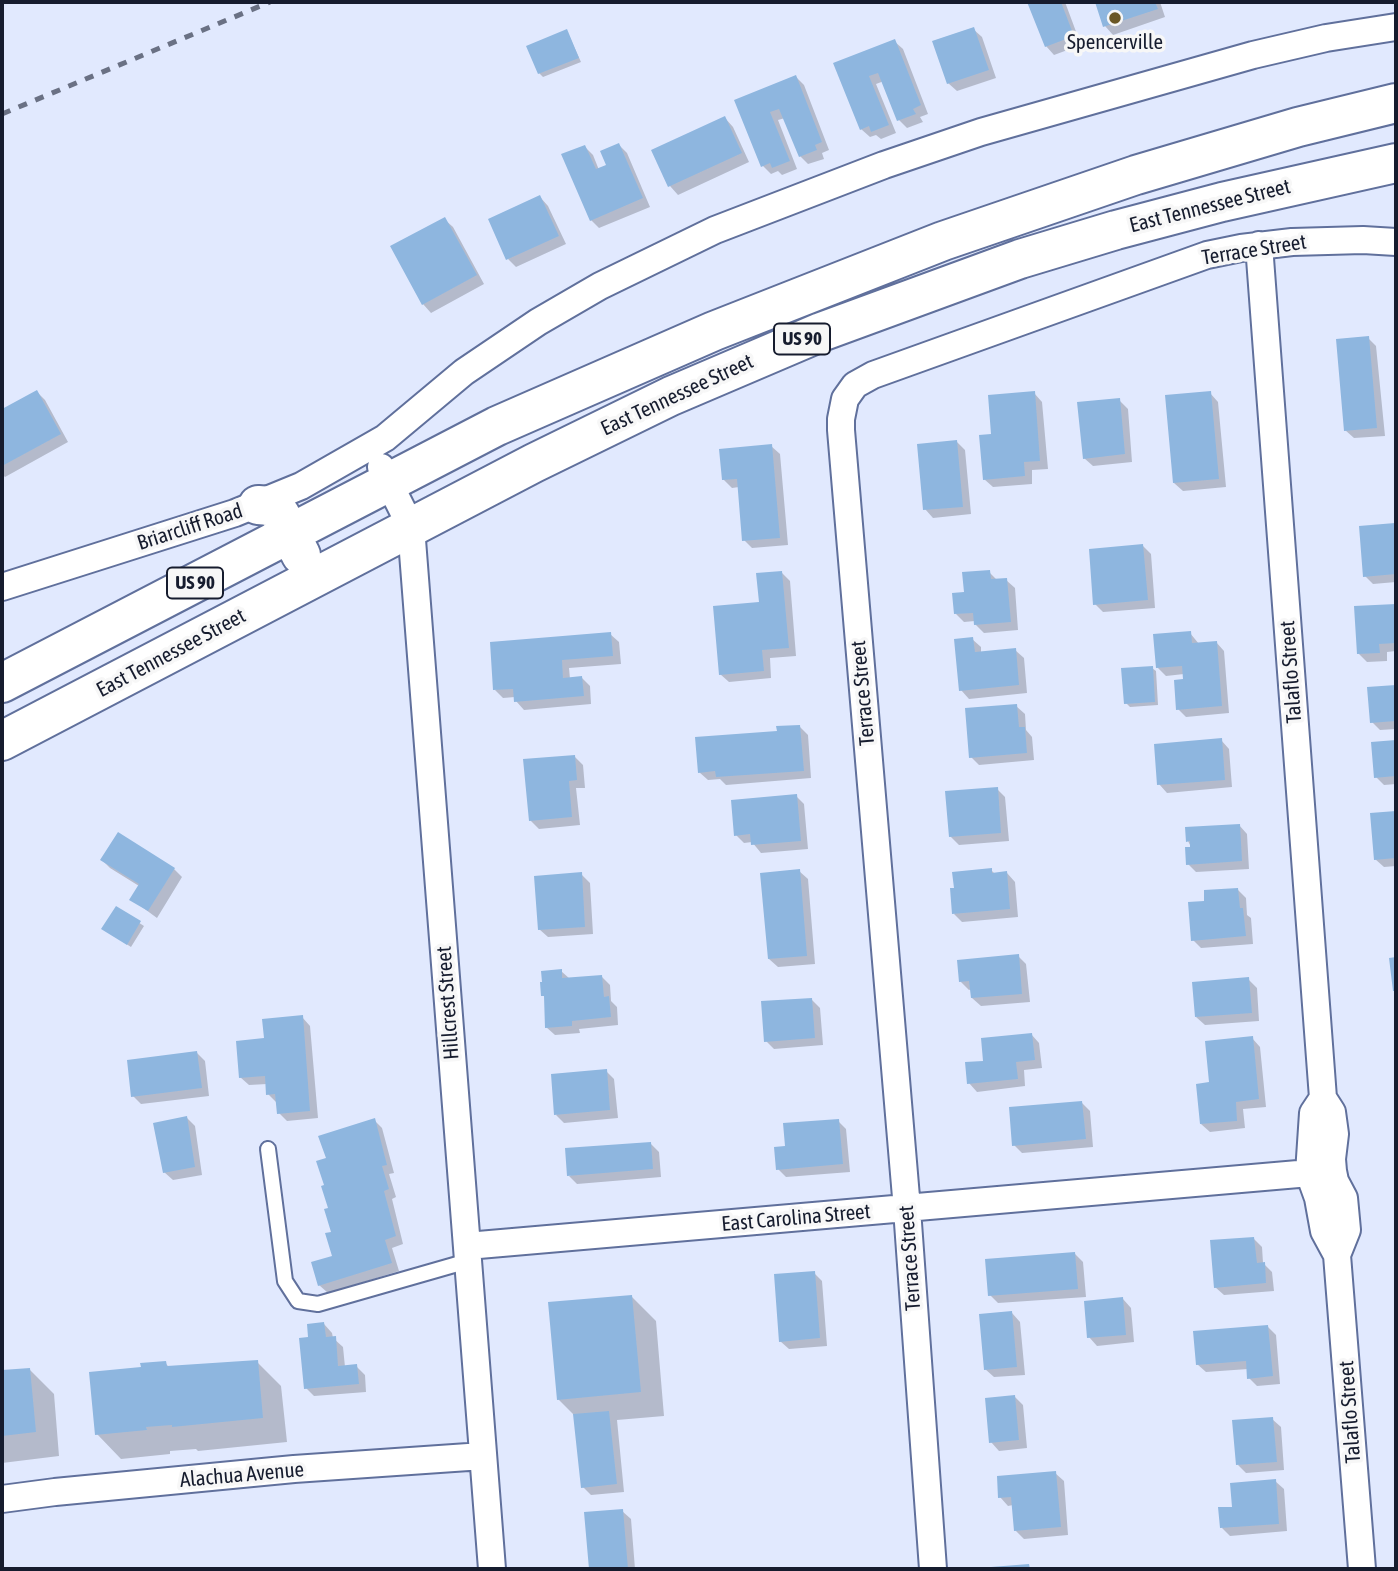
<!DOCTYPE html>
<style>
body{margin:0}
#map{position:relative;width:1398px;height:1571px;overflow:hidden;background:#e1e9fe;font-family:"Asap Condensed",sans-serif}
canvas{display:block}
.frame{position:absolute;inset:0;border:4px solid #161c2e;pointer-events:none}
</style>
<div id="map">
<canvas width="1398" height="1571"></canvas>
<div class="frame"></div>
</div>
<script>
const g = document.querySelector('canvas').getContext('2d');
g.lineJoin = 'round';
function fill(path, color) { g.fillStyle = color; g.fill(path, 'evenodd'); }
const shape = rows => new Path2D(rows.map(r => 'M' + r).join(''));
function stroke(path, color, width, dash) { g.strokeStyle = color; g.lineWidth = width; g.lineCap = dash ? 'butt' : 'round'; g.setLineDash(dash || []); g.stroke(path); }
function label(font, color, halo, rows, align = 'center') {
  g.font = font + ' "Asap Condensed",sans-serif'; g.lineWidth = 7; g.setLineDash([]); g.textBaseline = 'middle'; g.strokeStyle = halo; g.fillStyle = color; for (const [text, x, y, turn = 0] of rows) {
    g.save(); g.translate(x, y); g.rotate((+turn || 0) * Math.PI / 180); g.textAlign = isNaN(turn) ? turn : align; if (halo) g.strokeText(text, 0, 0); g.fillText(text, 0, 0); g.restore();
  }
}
fill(shape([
 [1029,2,1065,2,1081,45,1054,55,1046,46],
 [1096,2,1160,2,1165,17,1113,35,1105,26],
 [973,29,982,37,996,78,957,91,948,83],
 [567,31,581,62,543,77,539,73],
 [894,41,903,49,928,114,920,117,923,122,907,128,899,120,884,81,876,84,896,133,881,139,876,135,870,137,861,129,835,64],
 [796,77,804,85,829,150,822,153,824,159,808,164,800,156,785,118,778,120,797,169,782,175,778,171,771,174,763,166,737,101],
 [725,118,733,127,749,162,678,195,670,186,653,151],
 [619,145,627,153,650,207,599,228,591,220,585,147,593,155,599,170,608,166],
 [540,197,548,206,566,244,516,267,508,259],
 [444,219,453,227,484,284,431,313,423,304],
 [1368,338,1376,346,1385,436,1354,438,1345,430],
 [37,392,45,400,68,442,5,477,2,474,2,411],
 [1034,393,1042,402,1048,469,1032,470,1032,484,993,487,984,479,993,436],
 [1210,393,1218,402,1226,487,1183,491,1174,483],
 [1119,400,1128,409,1132,462,1093,466,1084,458],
 [956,441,965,450,971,514,933,518,925,509],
 [771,446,780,454,788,545,752,548,744,540,739,487,732,488,723,479],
 [1395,525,1396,582,1373,584,1365,576],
 [1143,546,1151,554,1155,608,1103,612,1095,604],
 [989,572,998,581,1006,580,1015,588,1018,630,984,633,975,624,975,621,964,622,956,614,966,593],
 [782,573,790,581,796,656,770,658,771,678,729,682,720,674,761,603],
 [1396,605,1396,651,1387,652,1387,661,1367,662,1359,654,1356,608],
 [1190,633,1199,644,1216,642,1224,651,1229,713,1186,717,1178,709,1184,674,1166,676,1157,667],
 [610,634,619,642,621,664,569,668,570,679,582,678,590,686,591,704,524,710,516,701,515,697,503,698,495,690],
 [972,639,981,647,981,653,1015,650,1024,658,1027,693,969,699,961,690],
 [1152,668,1156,671,1158,705,1130,707,1126,703],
 [1396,687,1396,729,1380,730,1372,722,1369,689],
 [1016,706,1025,714,1026,730,1032,737,1034,760,979,765,971,757],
 [800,727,808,735,811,778,726,785,720,779,708,780,699,772,779,733],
 [1221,740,1229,749,1232,787,1167,793,1159,784],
 [1396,741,1396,784,1384,785,1376,777,1373,743],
 [574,756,583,765,585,788,576,788,580,825,539,829,530,820],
 [997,789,1005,797,1009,841,959,845,950,836],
 [796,796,804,804,808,849,761,853,752,842,744,843,736,835],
 [1396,813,1396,866,1384,867,1375,859,1372,815],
 [1239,825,1247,834,1249,869,1196,872,1188,864,1192,849,1188,841],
 [102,860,174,869,182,877,157,918,131,899,139,886,110,868],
 [991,870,995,874,1007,873,1015,882,1018,917,962,922,954,914],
 [799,871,808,879,815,964,778,967,769,959],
 [581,874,590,883,593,934,548,937,539,929],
 [1238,890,1246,898,1247,915,1251,918,1253,944,1201,948,1193,940,1206,903],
 [116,908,144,926,131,947,103,929],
 [1018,956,1026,964,1030,1002,981,1006,972,998,972,989,969,990,960,981],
 [561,971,570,979,602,977,610,985,611,1001,617,1007,618,1025,579,1029,580,1033,555,1035,546,1027,546,999,543,995],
 [1248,979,1257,988,1259,1021,1205,1025,1196,1017],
 [812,1000,820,1008,823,1045,774,1049,766,1041],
 [302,1017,310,1026,318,1118,287,1121,279,1113,276,1102,268,1094,267,1084,249,1085,240,1077,266,1040],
 [1031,1034,1039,1043,1042,1068,1024,1070,1025,1086,977,1092,969,1083,985,1062],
 [1252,1038,1260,1047,1266,1107,1243,1109,1245,1128,1210,1132,1201,1124],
 [197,1053,205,1061,209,1096,141,1104,133,1096],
 [606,1071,614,1079,618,1118,564,1123,556,1115],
 [1082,1103,1090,1111,1093,1147,1022,1153,1014,1145],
 [187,1118,195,1126,202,1175,173,1180,164,1172],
 [374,1120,382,1128,394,1173,389,1174,396,1197,392,1199,403,1244,392,1248,399,1271,328,1293,319,1285,335,1257,326,1186,328,1159],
 [838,1121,846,1129,850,1172,786,1177,778,1169,787,1148],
 [650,1143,659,1152,661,1177,577,1184,569,1176],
 [1254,1239,1262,1247,1263,1263,1272,1272,1274,1291,1224,1295,1215,1287],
 [1075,1254,1083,1262,1086,1297,998,1303,990,1295],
 [814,1273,822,1281,827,1346,789,1349,780,1341],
 [632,1297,656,1321,664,1416,617,1420,624,1492,591,1495,583,1487,575,1416,558,1399],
 [1123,1299,1131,1308,1134,1342,1097,1346,1089,1337],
 [1012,1313,1020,1322,1025,1375,994,1377,985,1369],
 [324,1324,332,1333,333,1338,343,1347,345,1367,356,1366,365,1375,366,1392,314,1396,306,1388,310,1339],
 [1268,1327,1276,1335,1280,1384,1257,1386,1249,1378,1248,1369,1206,1372,1197,1364],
 [257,1362,281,1386,287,1442,198,1451,196,1449,170,1451,170,1454,121,1459,97,1434,143,1369,165,1363,170,1368],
 [30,1370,54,1394,59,1456,2,1463,2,1374],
 [1014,1396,1023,1405,1027,1448,999,1451,991,1442],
 [1272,1419,1281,1427,1284,1470,1246,1473,1238,1465],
 [1055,1473,1064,1481,1068,1535,1024,1539,1015,1530,1013,1505,1008,1506,1000,1497],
 [1275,1481,1284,1489,1287,1531,1230,1536,1222,1528,1234,1508],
 [622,1511,631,1519,635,1569,591,1569,586,1514]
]), '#0003');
fill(shape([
 [1027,2,1061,2,1074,36,1045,47],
 [1095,2,1155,2,1158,9,1103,27],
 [974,27,989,70,947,84,932,41],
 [567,29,579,58,538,74,526,46],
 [895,39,921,105,913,109,916,114,897,121,878,73,869,76,889,125,871,132,869,126,860,130,833,63],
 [796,75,822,142,815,145,817,150,799,157,779,109,770,112,790,161,772,168,770,163,761,167,734,100],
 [725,116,742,153,668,187,651,150],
 [619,143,643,198,590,221,561,154,585,145,596,169,606,165,600,151],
 [540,195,559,236,506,260,488,219],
 [445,217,477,275,422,305,390,246],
 [1369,336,1377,428,1344,431,1336,339],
 [37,390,61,434,2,466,2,409],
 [1035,391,1040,461,1024,462,1025,476,983,480,979,435,991,434,988,395],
 [1211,391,1219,479,1173,483,1165,395],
 [1120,398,1125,454,1083,459,1077,402],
 [957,440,963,507,923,510,917,444],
 [772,444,780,538,742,541,737,479,722,480,719,449],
 [1395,523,1396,574,1363,577,1359,526],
 [1143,544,1148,600,1093,605,1089,549],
 [990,570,991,579,1007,578,1011,622,974,625,973,613,954,614,952,593,964,592,962,572],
 [782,571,789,648,762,650,764,671,719,675,713,606,759,602,756,573],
 [1396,604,1396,643,1379,644,1380,653,1357,654,1354,606],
 [1191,631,1192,643,1217,641,1222,706,1176,710,1174,680,1183,679,1182,666,1156,668,1153,634],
 [611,632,613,656,562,660,563,678,582,676,584,696,514,702,513,689,493,690,490,642],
 [973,637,975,652,1016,648,1019,685,959,691,954,639],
 [1153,666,1155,702,1124,704,1121,668],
 [1396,685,1396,721,1370,723,1367,687],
 [1017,704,1019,727,1025,727,1027,753,969,758,965,708],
 [800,725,804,771,716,777,715,771,698,773,695,737,777,731,776,726],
 [1222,738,1225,780,1157,785,1154,744],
 [1396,740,1396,776,1374,778,1371,742],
 [575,755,577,780,569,781,572,817,529,821,523,759],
 [998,787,1001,833,949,837,945,791],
 [797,794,801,841,751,845,750,834,734,836,731,800],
 [1396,811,1396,858,1374,860,1370,813],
 [1240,824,1242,861,1186,865,1185,847,1190,847,1190,841,1186,842,1185,827],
 [118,832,175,868,148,911,129,900,139,884,100,860],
 [992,868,992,873,1007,871,1010,909,952,914,950,888,954,888,952,872],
 [800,869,807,956,768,959,760,873],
 [582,872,585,927,538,930,534,876],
 [1238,888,1240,908,1243,908,1246,936,1191,941,1188,902,1204,901,1204,890],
 [116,906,141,921,127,945,101,929],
 [1019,954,1022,994,971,998,969,981,959,982,957,960],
 [1396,957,1396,991,1393,991,1389,958],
 [562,969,562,978,602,975,604,997,609,996,611,1017,572,1021,572,1026,545,1028,544,996,541,996,540,982,542,982,541,971],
 [1249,977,1252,1013,1195,1017,1192,982],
 [812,998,815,1038,764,1042,761,1001],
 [303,1015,310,1111,277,1114,275,1094,266,1095,265,1076,239,1078,236,1041,264,1038,262,1019],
 [1032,1033,1035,1060,1016,1062,1018,1079,967,1084,965,1062,983,1061,981,1038],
 [1253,1036,1259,1099,1236,1102,1237,1121,1200,1124,1196,1084,1209,1082,1205,1041],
 [197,1051,202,1088,131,1097,127,1060],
 [607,1069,610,1110,554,1115,551,1074],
 [1082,1101,1086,1139,1012,1146,1009,1107],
 [187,1116,195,1167,163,1173,153,1123],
 [375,1118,387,1165,382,1166,389,1189,384,1191,396,1236,385,1240,392,1263,318,1286,311,1262,332,1256,325,1233,331,1232,324,1209,328,1208,321,1186,324,1185,316,1161,326,1158,318,1136],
 [839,1119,843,1164,776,1170,774,1147,785,1146,783,1123],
 [651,1142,653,1169,567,1176,565,1148],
 [1254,1237,1257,1263,1265,1262,1266,1283,1214,1288,1210,1240],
 [1075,1252,1078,1289,988,1296,985,1259],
 [815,1271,820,1338,779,1342,774,1274],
 [632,1295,641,1392,557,1400,548,1302],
 [1123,1297,1126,1335,1087,1338,1084,1301],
 [1012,1311,1017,1367,984,1370,979,1314],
 [324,1322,326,1337,336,1336,338,1366,357,1364,359,1384,304,1389,299,1338,308,1337,307,1324],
 [1268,1325,1273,1376,1247,1379,1246,1361,1196,1365,1193,1331],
 [258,1360,263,1418,172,1427,172,1425,146,1427,147,1430,95,1435,89,1372,141,1367,140,1363,166,1361,167,1366],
 [30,1368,36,1432,2,1436,2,1370],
 [1015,1395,1019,1440,989,1443,985,1398],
 [609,1411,617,1484,581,1488,573,1414],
 [1273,1417,1277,1462,1236,1465,1232,1420],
 [1056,1471,1061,1527,1014,1531,1011,1497,998,1498,997,1476],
 [1276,1479,1279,1524,1220,1528,1218,1507,1232,1507,1230,1483],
 [623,1509,628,1569,589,1569,584,1512],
 [1029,1564,1030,1569,991,1569,991,1567]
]), '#8eb6df');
const service = shape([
 [268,1149,285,1281,298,1301,318,1304,468,1261]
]);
const minor = shape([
 [1259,245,1323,1098,1332,1112,1335,1134,1332,1159,1333,1171,1335,1181,1344,1198,1347,1230,1337,1255],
 [381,467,411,527,492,1569],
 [2,587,235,513,301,486,385,438,464,372,538,322,600,286,715,230,884,165,981,132,1253,55,1326,38,1396,27],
 [1323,1098,1313,1113,1309,1173,1318,1198,1324,1231,1337,1255,1362,1569],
 [467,1246,1333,1171],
 [2,1499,55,1492,294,1469,483,1456],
 [933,1569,907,1209,841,430,841,419,845,399,855,385,873,375,1207,255,1241,248,1292,242,1363,240,1396,242]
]);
const primary = shape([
 [258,505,271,506,280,514,301,555],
 [2,683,497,426,714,331,943,241,1136,175,1298,127,1396,103],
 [2,741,534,463,671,396,821,332,1020,259,1116,230,1222,202,1396,163]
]);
stroke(service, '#60709c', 18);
stroke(minor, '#60709c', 30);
stroke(primary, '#60709c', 42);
stroke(service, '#fff', 14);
stroke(minor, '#fff', 26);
stroke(primary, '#fff', 38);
stroke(shape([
 [2,114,270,2]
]), '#6a7184', 5, [9, 9]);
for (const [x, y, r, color] of [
 [1115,18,7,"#6a5725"]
]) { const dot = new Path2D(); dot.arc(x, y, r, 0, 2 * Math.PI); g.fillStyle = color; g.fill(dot); stroke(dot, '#f7f7f7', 2.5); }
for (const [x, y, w] of [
 [802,339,56],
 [195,583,56]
]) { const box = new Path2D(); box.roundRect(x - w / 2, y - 15.5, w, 31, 5); g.fillStyle = '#f7f7f7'; g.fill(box); stroke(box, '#161c2e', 2); }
label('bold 19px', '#161c2e', null, [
 ["US 90",802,339],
 ["US 90",195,583]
]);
label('21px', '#161c2e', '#f7f7f7', [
 ["Spencerville",1115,42]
]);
label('21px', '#161c2e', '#f7f7f7', [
 ["East Tennessee Street",1210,206,-14],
 ["Terrace Street",1254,250,-9],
 ["East Tennessee Street",677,395,-25],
 ["Briarcliff Road",190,527,-18],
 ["East Tennessee Street",171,653,-28],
 ["Talaflo Street",1291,672,-94],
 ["Terrace Street",863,693,-95],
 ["Hillcrest Street",448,1003,-94],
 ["East Carolina Street",796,1218,-5],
 ["Terrace Street",910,1258,-94],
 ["Talaflo Street",1350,1412,-94],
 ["Alachua Avenue",242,1475,-5]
]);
</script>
